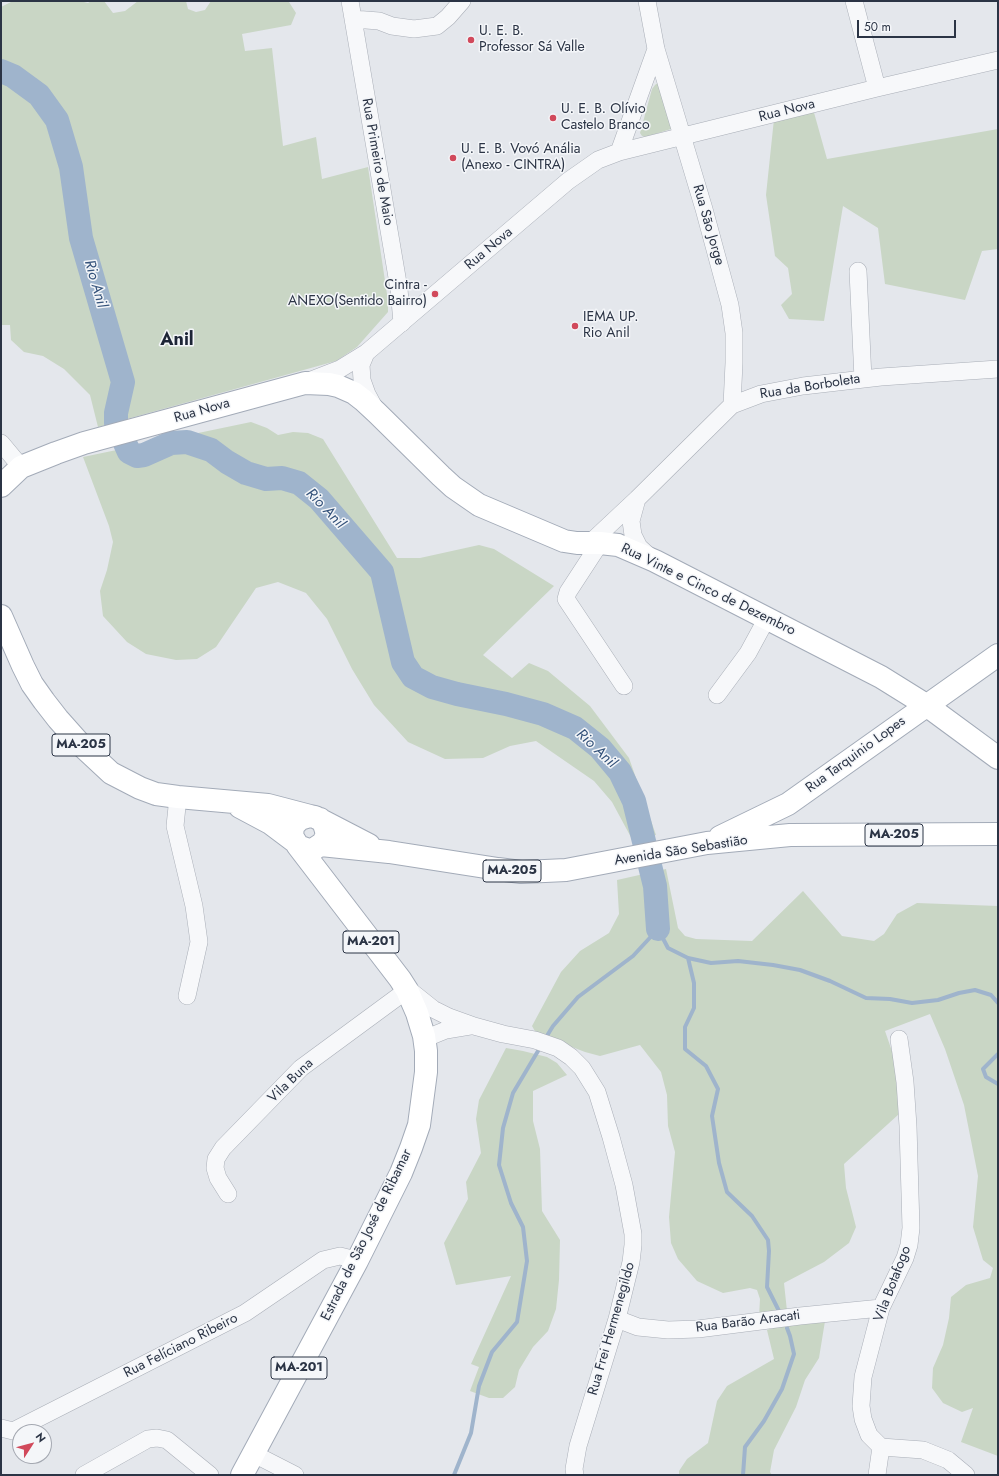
<!DOCTYPE html>
<meta charset="utf-8">
<style>
body{margin:0}
#map{position:relative;width:999px;height:1476px;overflow:hidden;background:#e4e7ec;font-family:Jost,sans-serif}
canvas{display:block}
.frame{position:absolute;inset:0;border:2px solid #2b3445;pointer-events:none}
.north{position:absolute;left:12px;top:1424px;width:40px;height:40px;box-sizing:border-box;background:#f4f6f9;border:1px solid #a4a8b1;border-radius:50%;rotate:54deg;font-size:11px;font-weight:700;line-height:16px;text-align:center;color:#2b3445}
.north::after{content:'';display:block;margin:auto;width:14px;height:18px;background:#d1495b;clip-path:polygon(50% 0,100% 100%,50% 72%,0 100%)}
.scale{position:absolute;left:857px;top:20px;width:99px;height:18px;box-sizing:border-box;border:2px solid #2b3445;border-top:0;padding-left:5px;font-size:12px;line-height:14px;white-space:nowrap;color:#2b3445;-webkit-text-stroke:3px #f4f6f9;paint-order:stroke}
</style>
<div id="map">
<canvas width="999" height="1476"></canvas>
<div class="frame"></div>
<div class="north">N</div>
<div class="scale">50 m</div>
</div>
<script>
const g = document.querySelector('canvas').getContext('2d');
g.lineJoin = 'round';
function fill(path, color) { g.fillStyle = color; g.fill(path, 'evenodd'); }
const shape = rows => new Path2D(rows.map(r => 'M' + r).join(''));
function stroke(path, color, width, dash) { g.strokeStyle = color; g.lineWidth = width; g.lineCap = dash ? 'butt' : 'round'; g.setLineDash(dash || []); g.stroke(path); }
function label(font, color, halo, rows, align = 'center') {
  g.font = font + ' Jost,sans-serif'; g.lineWidth = 3; g.setLineDash([]); g.textBaseline = 'middle'; g.strokeStyle = halo; g.fillStyle = color; for (const [text, x, y, turn = 0] of rows) {
    g.save(); g.translate(x, y); g.rotate((+turn || 0) * Math.PI / 180); g.textAlign = isNaN(turn) ? turn : align; if (halo) g.strokeText(text, 0, 0); g.fillText(text, 0, 0); g.restore();
  }
}
fill(shape([
 [13,1,80,1,88,3,91,1,104,1,113,13,125,11,138,1,186,1,188,9,196,12,205,10,211,1,289,2,296,13,291,25,242,34,245,51,272,48,283,146,316,137,322,179,368,167,388,301,388,312,357,347,336,361,98,427,90,395,64,369,43,356,24,352,11,340,10,325,1,325,1,7],
 [660,81,674,128,646,137,642,136,640,133,652,89,655,85],
 [813,109,827,159,998,129,998,249,982,251,965,300,885,284,878,228,843,206,824,321,789,319,781,305,792,294,788,268,775,256,766,195,774,119],
 [251,422,267,428,278,435,293,432,308,433,323,439,397,558,420,558,479,545,494,549,554,586,483,655,512,678,529,663,548,671,590,706,629,758,656,835,633,841,612,802,594,781,536,741,510,746,483,758,445,759,408,742,374,705,352,669,327,619,306,593,278,582,256,588,216,647,197,659,176,660,146,654,127,642,103,616,100,591,107,570,113,542,109,526,83,457],
 [666,869,678,928,685,936,696,939,752,941,803,891,842,936,874,941,884,934,897,914,917,903,998,906,998,1456,961,1442,973,1408,962,1412,943,1403,932,1388,933,1368,943,1345,949,1318,951,1297,966,1285,990,1278,993,1268,983,1260,973,1227,978,1176,964,1105,945,1049,930,1014,885,1031,895,1060,899,1114,844,1164,846,1188,856,1227,849,1243,824,1262,784,1283,787,1311,759,1317,760,1299,757,1290,750,1288,723,1293,697,1281,678,1259,671,1243,669,1217,675,1152,668,1126,667,1095,661,1072,640,1045,600,1056,585,1052,536,1033,532,1026,561,972,580,951,609,933,619,914,617,880],
 [506,1048,523,1051,547,1057,557,1063,567,1075,533,1091,533,1121,540,1149,542,1211,560,1240,559,1280,556,1309,548,1331,533,1347,519,1370,515,1387,503,1398,489,1398,470,1391,479,1367,471,1364,511,1276,456,1285,444,1243,468,1199,466,1182,481,1153,476,1119,479,1100],
 [796,1321,825,1321,819,1358,805,1380,796,1407,774,1450,770,1472,772,1475,679,1475,679,1471,687,1459,708,1443,717,1401,727,1386,774,1359,767,1330]
]), '#c9d6c5');
stroke(shape([
 [688,958,694,983,694,1008,685,1027,685,1049,706,1066,718,1089,712,1116,719,1163,727,1192,752,1216,768,1240,769,1251,767,1287,780,1313],
 [545,1039,553,1026,578,997,633,956,658,929,668,948,688,958,711,963,738,961,773,965,800,970,830,981,866,998,890,999,912,1003,938,1000,959,993,975,990,991,995,998,1003],
 [998,1054,983,1069,986,1077,998,1084],
 [454,1475,471,1433,479,1386,492,1352,517,1322,527,1261,523,1227,511,1203,499,1165,503,1128,513,1093,541,1046],
 [743,1475,745,1447,764,1421,782,1389,794,1354,790,1336,787,1328]
]), '#9fb4cc', 4);
stroke(shape([
 [1,71,13,76,39,95,57,120,71,167,81,238,123,382,116,413,116,423,129,452,137,456,144,455,171,443,187,442,211,450,227,462,246,473,266,479,282,478,299,483,319,499,382,572,403,662,413,677,432,687,457,694,506,704,543,714,575,728,600,748,620,772,634,801,655,886,658,929]
]), '#9fb4cc', 24);
const minor = shape([
 [350,1,399,289,402,323],
 [647,1,656,49,704,209,730,305,734,333,734,363,732,405],
 [854,1,877,88],
 [353,19,379,21,392,26,414,29,437,26,448,17,462,1],
 [619,152,656,49],
 [858,271,863,379],
 [366,353,361,365,362,380,367,394,374,407],
 [309,381,340,369,366,353,568,181,598,160,619,152,877,88,998,60],
 [1,443,21,467],
 [637,499,631,521,633,535,639,547,650,557],
 [590,543,637,499,732,405,761,394,803,386,881,377,998,369],
 [600,543,568,592,566,599,624,686],
 [717,695,748,653,767,618],
 [178,797,175,826,194,906,199,942,187,996],
 [408,989,433,1009,449,1017,474,1026,503,1034,535,1040,558,1048,571,1057,582,1068,597,1092,611,1137,624,1185,633,1234,633,1245,631,1262,617,1319,578,1446,574,1469,575,1475],
 [424,1039,446,1030,470,1026],
 [228,1194,218,1178,215,1168,216,1159,223,1148,301,1068,407,990],
 [617,1319,638,1327,668,1330,698,1329,800,1316,881,1308],
 [1,1428,13,1431,245,1313,323,1260,340,1256,348,1258,357,1261],
 [881,1447,923,1450,948,1460,966,1475],
 [254,1454,295,1475],
 [84,1475,148,1439,157,1438,167,1440,210,1475],
 [877,1475,881,1447,869,1435,863,1419,861,1406,863,1377,881,1308,905,1258,909,1245,911,1228,908,1126,905,1082,899,1039]
]);
const major = shape([
 [1,486,21,467,56,453,84,443,305,383,329,384,338,386,354,393,363,400,377,413,441,476,453,487,479,505,564,541,577,543,600,543,618,545,655,561,881,677,926,705,998,758],
 [1,616,23,666,32,684,44,701,58,719,82,746,111,773,140,788,156,794,178,797,268,805,310,816],
 [240,807,270,823,294,841],
 [320,819,324,824,327,834,323,843,314,849,309,850,298,846,292,836,293,826,300,819,310,816,315,817,369,845],
 [720,837,788,804,998,655],
 [321,845,389,852,498,869,521,872,545,871,566,870,707,843,790,835,998,834],
 [242,1475,357,1261,401,1173,411,1148,419,1125,426,1072,426,1051,424,1036,417,1013,407,990,400,979,298,846]
]);
stroke(minor, '#a9aeb7', 18);
stroke(major, '#a3abb8', 24);
stroke(minor, '#f7f8fa', 17);
stroke(major, '#fff', 22);
for (const [x, y, r, color] of [
 [471,40,4,"#d1495b"],
 [553,118,4,"#d1495b"],
 [453,158,4,"#d1495b"],
 [435,294,4,"#d1495b"],
 [575,326,4,"#d1495b"]
]) { const dot = new Path2D(); dot.arc(x, y, r, 0, 2 * Math.PI); g.fillStyle = color; g.fill(dot); stroke(dot, '#f4f6f9', 1.5); }
for (const [x, y, w] of [
 [81,745,58],
 [894,835,58],
 [512,871,58],
 [371,942,56],
 [299,1368,56]
]) { const box = new Path2D(); box.roundRect(x - w / 2, y - 11, w, 22, 3); g.fillStyle = '#f4f6f9'; g.fill(box); stroke(box, '#2b3445', 1); }
label('bold 13px', '#2b3445', null, [
 ["MA-205",81,745],
 ["MA-205",894,835],
 ["MA-205",512,871],
 ["MA-201",371,942],
 ["MA-201",299,1368]
]);
label('14px', '#2b3445', '#f4f6f9', [
 ["U. E. B.",479,32],
 ["Professor Sá Valle",479,48],
 ["U. E. B. Olívio",561,110],
 ["Castelo Branco",561,126],
 ["U. E. B. Vovó Anália",461,150],
 ["(Anexo - CINTRA)",461,166],
 ["Cintra -",427,286,"right"],
 ["ANEXO(Sentido Bairro)",427,302,"right"],
 ["IEMA UP.",583,318],
 ["Rio Anil",583,334]
], 'left');
label('14px', '#2b3445', '#f4f6f9', [
 ["Rua Nova",787,111,-14],
 ["Rua Primeiro de Maio",377,162,80],
 ["Rua São Jorge",708,225,74],
 ["Rua Nova",489,249,-40],
 ["Rua da Borboleta",810,387,-9],
 ["Rua Nova",202,411,-16],
 ["Rua Vinte e Cinco de Dezembro",708,590,26],
 ["Rua Tarquinio Lopes",856,755,-36],
 ["Avenida São Sebastião",681,851,-9],
 ["Vila Buna",291,1081,-44],
 ["Estrada de São José de Ribamar",367,1235,-64],
 ["Vila Botafogo",893,1284,-69],
 ["Rua Barão Aracati",748,1322,-7],
 ["Rua Frei Hermenegildo",612,1329,-74],
 ["Rua Felíciano Ribeiro",181,1346,-27]
]);
label('italic 15px', '#34527a', '#f4f6f9', [
 ["Rio Anil",95,284,74],
 ["Rio Anil",325,509,46],
 ["Rio Anil",596,749,43]
]);
label('bold 18px', '#1d2536', '#f4f6f9', [
 ["Anil",177,341]
]);
</script>
